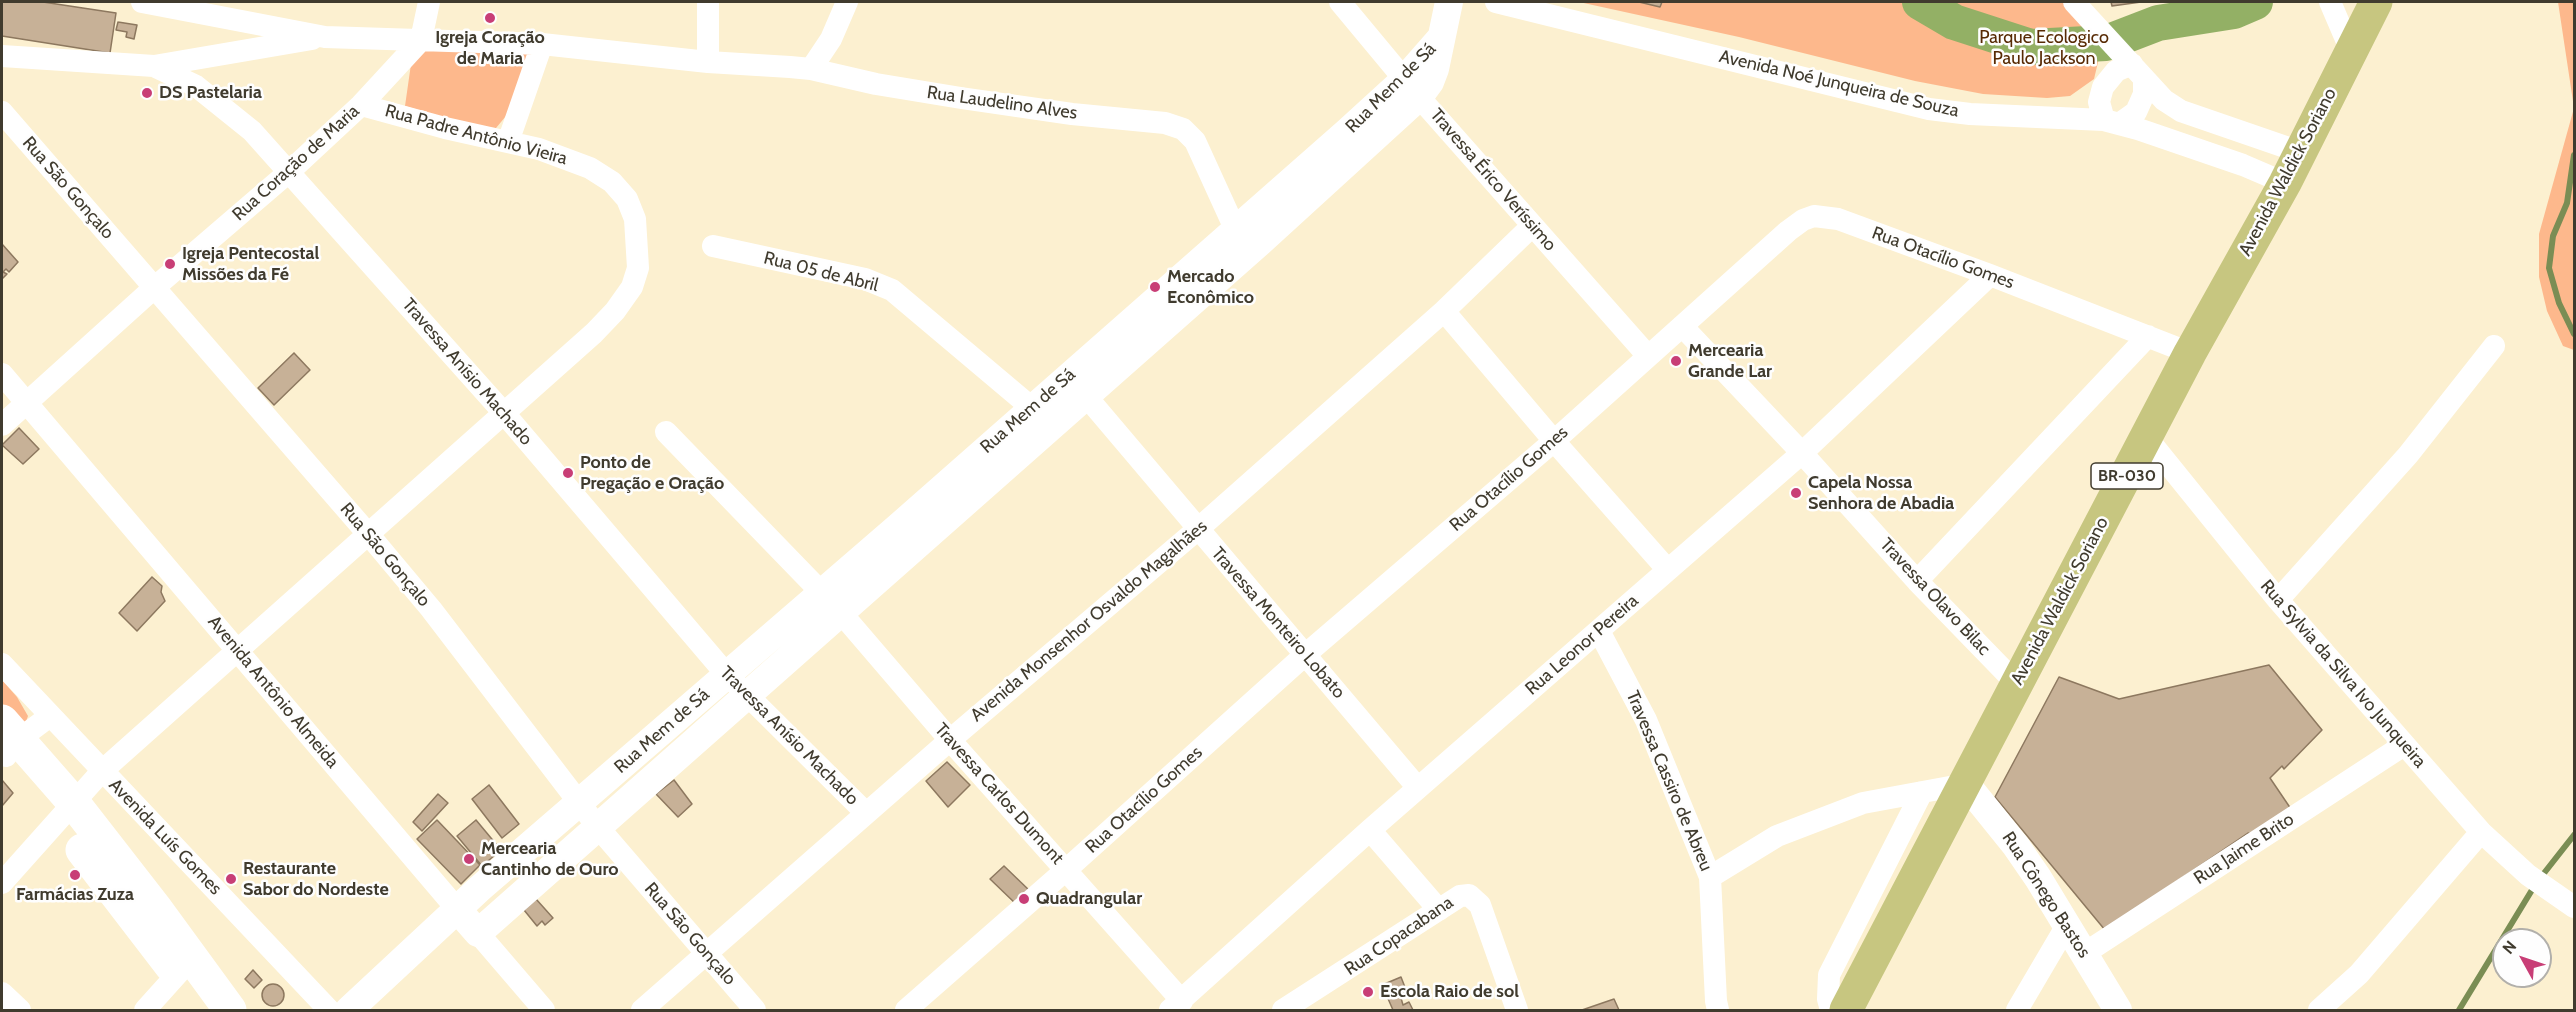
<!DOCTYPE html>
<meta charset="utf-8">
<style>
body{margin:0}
#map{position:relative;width:2576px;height:1012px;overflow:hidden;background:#fcf0d0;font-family:Cabin,sans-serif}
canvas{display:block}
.frame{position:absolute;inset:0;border:3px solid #403b2e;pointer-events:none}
.north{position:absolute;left:2492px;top:928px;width:60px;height:60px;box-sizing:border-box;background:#fefefe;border:2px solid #b2b0ab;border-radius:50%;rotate:310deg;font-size:16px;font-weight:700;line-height:24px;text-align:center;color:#403b2e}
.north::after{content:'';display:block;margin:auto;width:21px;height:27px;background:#c83e76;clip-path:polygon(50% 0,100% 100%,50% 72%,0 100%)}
</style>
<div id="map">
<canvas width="2576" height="1012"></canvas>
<div class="frame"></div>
<div class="north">N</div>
</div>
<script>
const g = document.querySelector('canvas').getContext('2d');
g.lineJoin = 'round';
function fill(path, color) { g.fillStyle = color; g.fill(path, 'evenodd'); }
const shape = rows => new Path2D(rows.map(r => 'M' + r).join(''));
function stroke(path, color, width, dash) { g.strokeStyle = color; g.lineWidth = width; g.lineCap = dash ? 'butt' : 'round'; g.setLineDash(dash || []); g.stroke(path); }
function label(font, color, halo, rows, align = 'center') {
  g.font = font + ' Cabin,sans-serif'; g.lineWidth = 5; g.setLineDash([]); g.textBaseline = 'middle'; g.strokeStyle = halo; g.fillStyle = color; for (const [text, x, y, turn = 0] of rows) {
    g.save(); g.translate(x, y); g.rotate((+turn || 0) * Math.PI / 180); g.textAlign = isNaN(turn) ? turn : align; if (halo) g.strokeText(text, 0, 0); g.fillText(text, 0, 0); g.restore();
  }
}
fill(shape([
 [1579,2,2062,2,2090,25,2098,40,2100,54,2094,79,2070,96,2047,98,1983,94,1915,81,1739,37],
 [2558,2,2574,2,2574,350,2563,346,2547,311,2539,277,2539,234,2574,108],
 [418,50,532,52,511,110,496,128,475,127,405,106,412,57],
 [2,680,17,697,28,716,23,730,2,711]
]), '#fdb88c');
stroke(shape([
 [2574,155,2567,203,2553,236,2549,268,2559,303,2574,334],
 [2541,877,2574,835],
 [2459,1010,2535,885]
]), '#7a8d54', 6);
stroke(shape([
 [1920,2,1954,22,2031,47,2106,43,2158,23,2234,11,2255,2]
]), '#93b065', 36);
const building = shape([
 [2,2,43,2,116,13,110,53,2,36,2,2],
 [1639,2,1662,2,1660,7,1639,2],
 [2111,2,2141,2,2112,6,2111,2],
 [118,22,137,25,134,39,126,37,127,32,116,30,118,22],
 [2,244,18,262,9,272,6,269,3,272,7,274,2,279,2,244],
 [294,353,310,370,274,405,258,388,294,353],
 [19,428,39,449,23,464,2,445,19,428],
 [152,577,162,586,161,592,165,601,137,631,119,613,152,577],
 [2269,665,2322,730,2284,769,2282,766,2270,778,2291,809,2252,834,2248,833,2105,930,1995,797,2059,677,2119,699,2269,665],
 [947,762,970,785,948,807,926,781,947,762],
 [2,780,13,793,2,806,2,780],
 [674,780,692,804,678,817,656,794,674,780],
 [489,785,519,824,502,838,472,799,489,785],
 [438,794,448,803,422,831,413,822,438,794],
 [437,820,480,865,461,884,417,839,437,820],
 [476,820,501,850,482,866,457,836,476,820],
 [1004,866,1031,892,1017,905,990,879,1004,866],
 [536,899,553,918,545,925,542,921,537,926,524,910,536,899],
 [253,970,262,980,254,988,245,979,253,970],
 [1401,977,1408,995,1401,998,1403,1005,1409,1002,1413,1010,1393,1010,1382,985,1401,977],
 '262 995a11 11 0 1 1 22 0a11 11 0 1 1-22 0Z',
 [1614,999,1619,1010,1582,1010,1614,999]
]);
fill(building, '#c7b197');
stroke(building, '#8d785f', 1.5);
stroke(shape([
 [142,2,325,37,542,44,708,62,790,67,811,69,876,84,961,98,1072,114,1165,123,1183,129,1195,141,1236,231],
 [1340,2,1419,97,1648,356],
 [1496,2,1929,109,1970,114,2104,120,2138,129,2243,165,2285,183],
 [2074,2,2164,100,2181,111,2300,152],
 [2330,2,2351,51],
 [2,56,154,66,196,86,252,131,503,412,727,675,866,813],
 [708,62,708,2],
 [154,66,312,39],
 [811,69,831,39,847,2],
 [2,112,369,535,431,609,597,826,755,1010],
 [2104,120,2099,102,2103,87,2116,71,2132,64],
 [2119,124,2136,112,2144,94,2144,78],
 [508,142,542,44],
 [713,246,865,279,892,290,1032,408],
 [1444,311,1554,441,1667,569],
 [1682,326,1802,453,1917,581,2016,683],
 [2,374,457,909],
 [1075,383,1418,788],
 [2,425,155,287,290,171,361,105,421,40,429,2],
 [666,432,822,593],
 [2147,438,2278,600,2481,832,2528,875,2574,907],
 [1917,581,2148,336],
 [2278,600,2408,455,2494,346],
 [842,614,950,740,1182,1001],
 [1599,631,1646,720,1710,877,1716,1001,1718,1010],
 [2,664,329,1010],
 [6,756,18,740,50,716],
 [1370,830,1439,910],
 [1710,877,1777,836,1863,803,1966,784],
 [2,883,102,771,594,333,615,311,632,287,638,268,635,219,627,199,612,182,590,168,539,149,445,128,361,105],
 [478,933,544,1010],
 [2085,953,2404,745],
 [2,993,20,1010],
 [145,1010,190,960],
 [642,1010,950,740,1198,529,1444,311,1532,226],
 [906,1010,1067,869,1306,654,1554,441,1788,231,1803,220,1814,216,1838,219,1990,275,2190,353],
 [1170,1010,1370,830,1802,453,1990,275],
 [1283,1010,1460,896,1469,895,1480,905,1517,1010],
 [1831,1010,1828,999,1829,975,1922,792],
 [2017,1010,2067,925],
 [2319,1010,2359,974,2481,832]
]), '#fff', 22);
stroke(shape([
 [1966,784,2016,846,2038,878,2118,1010],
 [457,909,478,933,1260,242,1419,97,1430,82,1435,69,1449,2],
 [349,1010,479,889,898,527,1347,132,1405,79,1440,39]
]), '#fff', 28);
stroke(shape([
 [2,721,73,802,157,910,230,1010],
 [82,850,171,966]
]), '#fff', 33);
stroke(shape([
 [1846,1010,2190,353,2285,183,2376,2]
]), '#c7c680', 33);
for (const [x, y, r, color] of [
 [490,18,6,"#c83e76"],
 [147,93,6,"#c83e76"],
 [170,264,6,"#c83e76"],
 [1155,287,6,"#c83e76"],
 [1676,361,6,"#c83e76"],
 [568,473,6,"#c83e76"],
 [1796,493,6,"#c83e76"],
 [469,859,6,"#c83e76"],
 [75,875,6,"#c83e76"],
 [231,879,6,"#c83e76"],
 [1024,899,6,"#c83e76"],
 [1368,992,6,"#c83e76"]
]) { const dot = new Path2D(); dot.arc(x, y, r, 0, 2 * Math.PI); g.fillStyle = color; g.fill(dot); stroke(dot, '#fefefe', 2); }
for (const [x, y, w] of [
 [2127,476,72]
]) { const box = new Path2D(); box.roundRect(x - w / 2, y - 13, w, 26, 4.5); g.fillStyle = '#fefefe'; g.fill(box); stroke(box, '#403b2e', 1.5); }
label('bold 16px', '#403b2e', null, [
 ["BR-030",2127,476]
]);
label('bold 18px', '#403b2e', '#fefefe', [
 ["Igreja Coração",490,38,"center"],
 ["de Maria",490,59,"center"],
 ["DS Pastelaria",159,93],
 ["Igreja Pentecostal",182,254],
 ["Missões da Fé",182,275],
 ["Mercado",1167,277],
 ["Econômico",1167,298],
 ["Mercearia",1688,351],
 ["Grande Lar",1688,372],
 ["Ponto de",580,463],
 ["Pregação e Oração",580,484],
 ["Capela Nossa",1808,483],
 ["Senhora de Abadia",1808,504],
 ["Mercearia",481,849],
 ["Cantinho de Ouro",481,870],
 ["Restaurante",243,869],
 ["Sabor do Nordeste",243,890],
 ["Farmácias Zuza",75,895,"center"],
 ["Quadrangular",1036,899],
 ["Escola Raio de sol",1380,992]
], 'left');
label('18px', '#572a04', '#fefefe', [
 ["Parque Ecologico",2044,38],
 ["Paulo Jackson",2044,59]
]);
label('18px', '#403b2e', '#fefefe', [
 ["Avenida Noé Junqueira de Souza",1839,84,13],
 ["Rua Mem de Sá",1391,88,-45],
 ["Rua Laudelino Alves",1002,103,8],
 ["Rua Padre Antônio Vieira",476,135,15],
 ["Rua Coração de Maria",296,163,-42],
 ["Avenida Waldick Soriano",2288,172,-62],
 ["Travessa Érico Veríssimo",1493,180,49],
 ["Rua São Gonçalo",68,188,49],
 ["Rua Otacílio Gomes",1943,258,20],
 ["Rua 05 de Abril",821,272,14],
 ["Travessa Anísio Machado",467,372,49],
 ["Rua Mem de Sá",1028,411,-41],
 ["Rua Otacílio Gomes",1509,479,-41],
 ["Rua São Gonçalo",385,555,50],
 ["Travessa Olavo Bilac",1935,597,47],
 ["Avenida Waldick Soriano",2060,601,-62],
 ["Avenida Monsenhor Osvaldo Magalhães",1089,621,-40],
 ["Travessa Monteiro Lobato",1278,623,49],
 ["Rua Leonor Pereira",1582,645,-41],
 ["Rua Sylvia da Silva Ivo Junqueira",2343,674,49],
 ["Avenida Antônio Almeida",273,692,50],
 ["Rua Mem de Sá",662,731,-41],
 ["Travessa Anísio Machado",789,736,45],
 ["Travessa Cassiro de Abreu",1669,781,67],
 ["Travessa Carlos Dumont",999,794,48],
 ["Rua Otacílio Gomes",1144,800,-42],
 ["Avenida Luís Gomes",165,837,46],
 ["Rua Jaime Brito",2244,849,-33],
 ["Rua Cônego Bastos",2046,895,57],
 ["Rua São Gonçalo",690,934,49],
 ["Rua Copacabana",1399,936,-34]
]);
</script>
